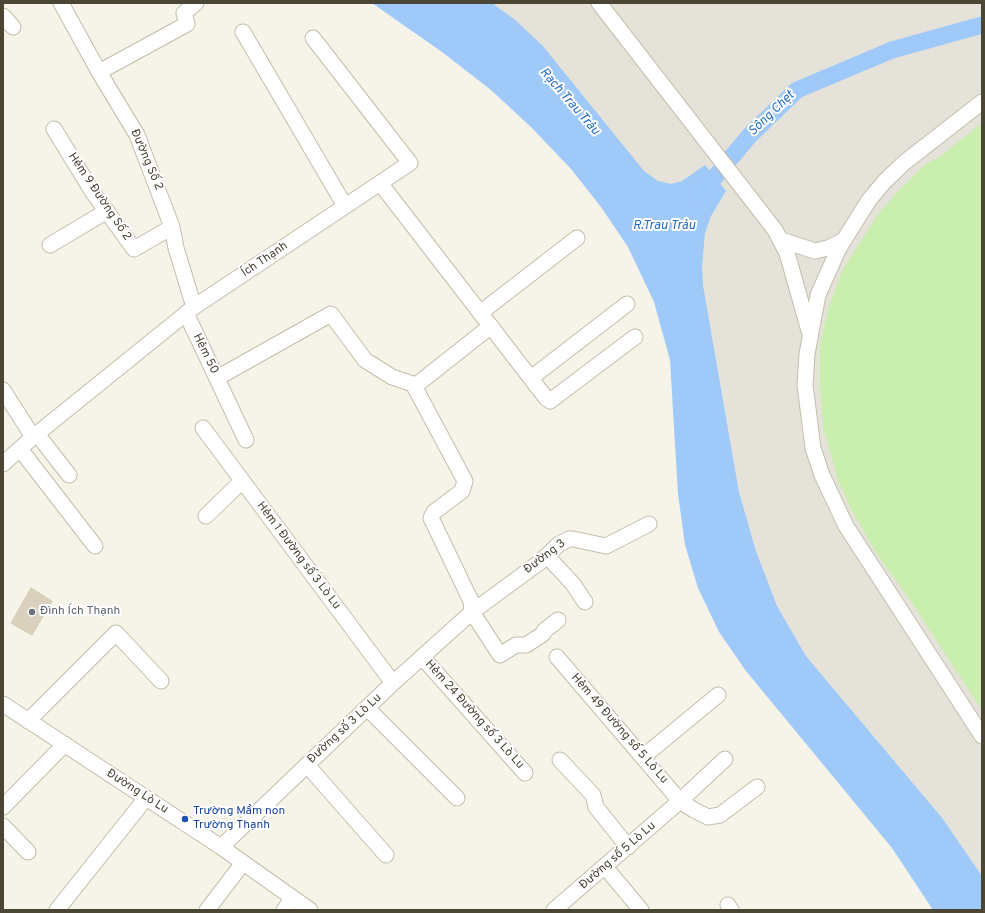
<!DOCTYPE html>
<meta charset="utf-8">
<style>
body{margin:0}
#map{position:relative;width:985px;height:913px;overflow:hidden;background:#f6f3e9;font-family:Overpass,sans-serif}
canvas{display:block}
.frame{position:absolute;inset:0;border:4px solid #4b4536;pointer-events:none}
</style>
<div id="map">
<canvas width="985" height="913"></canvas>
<div class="frame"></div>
</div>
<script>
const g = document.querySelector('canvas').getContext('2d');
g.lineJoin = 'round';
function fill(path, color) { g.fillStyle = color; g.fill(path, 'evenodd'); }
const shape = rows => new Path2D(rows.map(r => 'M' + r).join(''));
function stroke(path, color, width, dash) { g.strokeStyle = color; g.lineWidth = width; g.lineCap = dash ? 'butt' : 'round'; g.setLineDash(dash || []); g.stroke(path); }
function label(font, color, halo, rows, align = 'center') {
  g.font = font + ' Overpass,sans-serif'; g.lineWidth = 4; g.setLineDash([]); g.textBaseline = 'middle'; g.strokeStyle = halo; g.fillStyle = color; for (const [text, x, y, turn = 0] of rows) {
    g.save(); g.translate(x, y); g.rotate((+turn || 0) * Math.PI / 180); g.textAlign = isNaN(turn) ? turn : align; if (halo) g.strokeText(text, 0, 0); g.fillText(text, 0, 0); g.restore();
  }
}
fill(shape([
 [492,3,982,3,982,876,943,819,806,656,777,606,756,551,739,492,703,285,515,20]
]), '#e5e2da');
fill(shape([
 [982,123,982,710,910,600,877,554,851,509,838,480,823,427,820,385,820,344,829,306,843,269,879,213,900,189,926,164,941,156]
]), '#c9eead');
fill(shape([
 [372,3,492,3,514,19,542,45,644,171,658,181,671,184,682,181,705,165,726,191,711,216,705,233,702,267,703,285,739,492,756,551,777,606,806,656,943,819,982,876,982,910,933,910,892,848,746,671,719,632,698,588,685,545,678,494,670,360,654,302,628,247,601,207,571,169,532,128,491,90,442,52]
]), '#9fc9f8');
stroke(shape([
 [700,195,750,135,797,90,892,50,982,25]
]), '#9fc9f8', 17);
const building = shape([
 [31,588,52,601,32,635,11,623,31,588]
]);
fill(building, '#d9d1bd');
stroke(building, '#d5caaf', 1);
const minor = shape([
 [61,3,99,72,137,135,172,227,176,248,194,307],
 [599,3,775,230,787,253,809,331],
 [3,16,13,27],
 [243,32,345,206],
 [99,72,187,24,184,13,196,3],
 [982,102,905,162,885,181,869,200,839,248,818,295,807,354,805,385,813,448,822,475,846,526,982,736],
 [54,129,92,191,134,249,172,227],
 [380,183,546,398,550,401,635,337],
 [781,240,815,251,828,248,844,240],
 [50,245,107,211],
 [186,313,246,440],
 [480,313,577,238],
 [217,378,331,314,365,360,392,377,413,384,465,481,462,491,434,512,431,518,471,601,472,612],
 [531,378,627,304],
 [415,386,491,326],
 [3,390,33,437],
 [203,428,393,683],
 [37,434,69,475],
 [20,449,95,546],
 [3,464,33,437,194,307,410,163,313,38],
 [206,516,242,481],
 [547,556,573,584,585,602],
 [472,612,500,655,516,645,526,645,543,634,544,631,558,620],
 [557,657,680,801,694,810,708,817,720,815,757,787],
 [423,658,525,773],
 [3,704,221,847,310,910],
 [368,709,457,798],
 [28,721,116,633,161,681],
 [644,756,718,695],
 [560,760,593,795,596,807,628,847],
 [307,765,386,855],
 [3,807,65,744],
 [3,826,28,852],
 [221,847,393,683,472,612,540,562,559,544,569,539,573,539,606,546,649,524],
 [605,867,641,910],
 [728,905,731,910],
 [57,910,146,798],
 [207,910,243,863],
 [284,910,293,898],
 [554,910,680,801,725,759]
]);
stroke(minor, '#c3bdaa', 17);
stroke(minor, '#fff', 15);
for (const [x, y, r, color] of [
 [32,612,4,"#6b7280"],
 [185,819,4,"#1a4fb4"]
]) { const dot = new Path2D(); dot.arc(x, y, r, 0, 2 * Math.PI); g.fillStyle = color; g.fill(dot); stroke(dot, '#fff', 1.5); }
label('12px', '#4b4536', '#fff', [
 ["Đường Số 2",146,160,67],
 ["Hẻm 9 Đường Số 2",99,197,56],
 ["Ích Thạnh",265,260,-34],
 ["Hẻm 50",205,354,64],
 ["Hẻm 1 Đường số 3 Lò Lu",298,556,53],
 ["Đường 3",545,557,-37],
 ["Hẻm 24 Đường số 3 Lò Lu",474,715,48],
 ["Đường số 3 Lò Lu",345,729,-43],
 ["Hẻm 49 Đường số 5 Lò Lu",619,729,49],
 ["Đường Lò Lu",137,792,33],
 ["Đường số 5 Lò Lu",618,856,-41]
]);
label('12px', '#5b616d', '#fff', [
 ["Đình Ích Thạnh",40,612]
], 'left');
label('12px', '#164399', '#fff', [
 ["Trường Mầm non",193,812],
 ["Trường Thạnh",193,826]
], 'left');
label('italic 13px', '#226cc3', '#fff', [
 ["Rạch Trau Trảu",569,102,49],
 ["Sông Chẹt",772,114,-44],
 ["R.Trau Trảu",664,226]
]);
</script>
